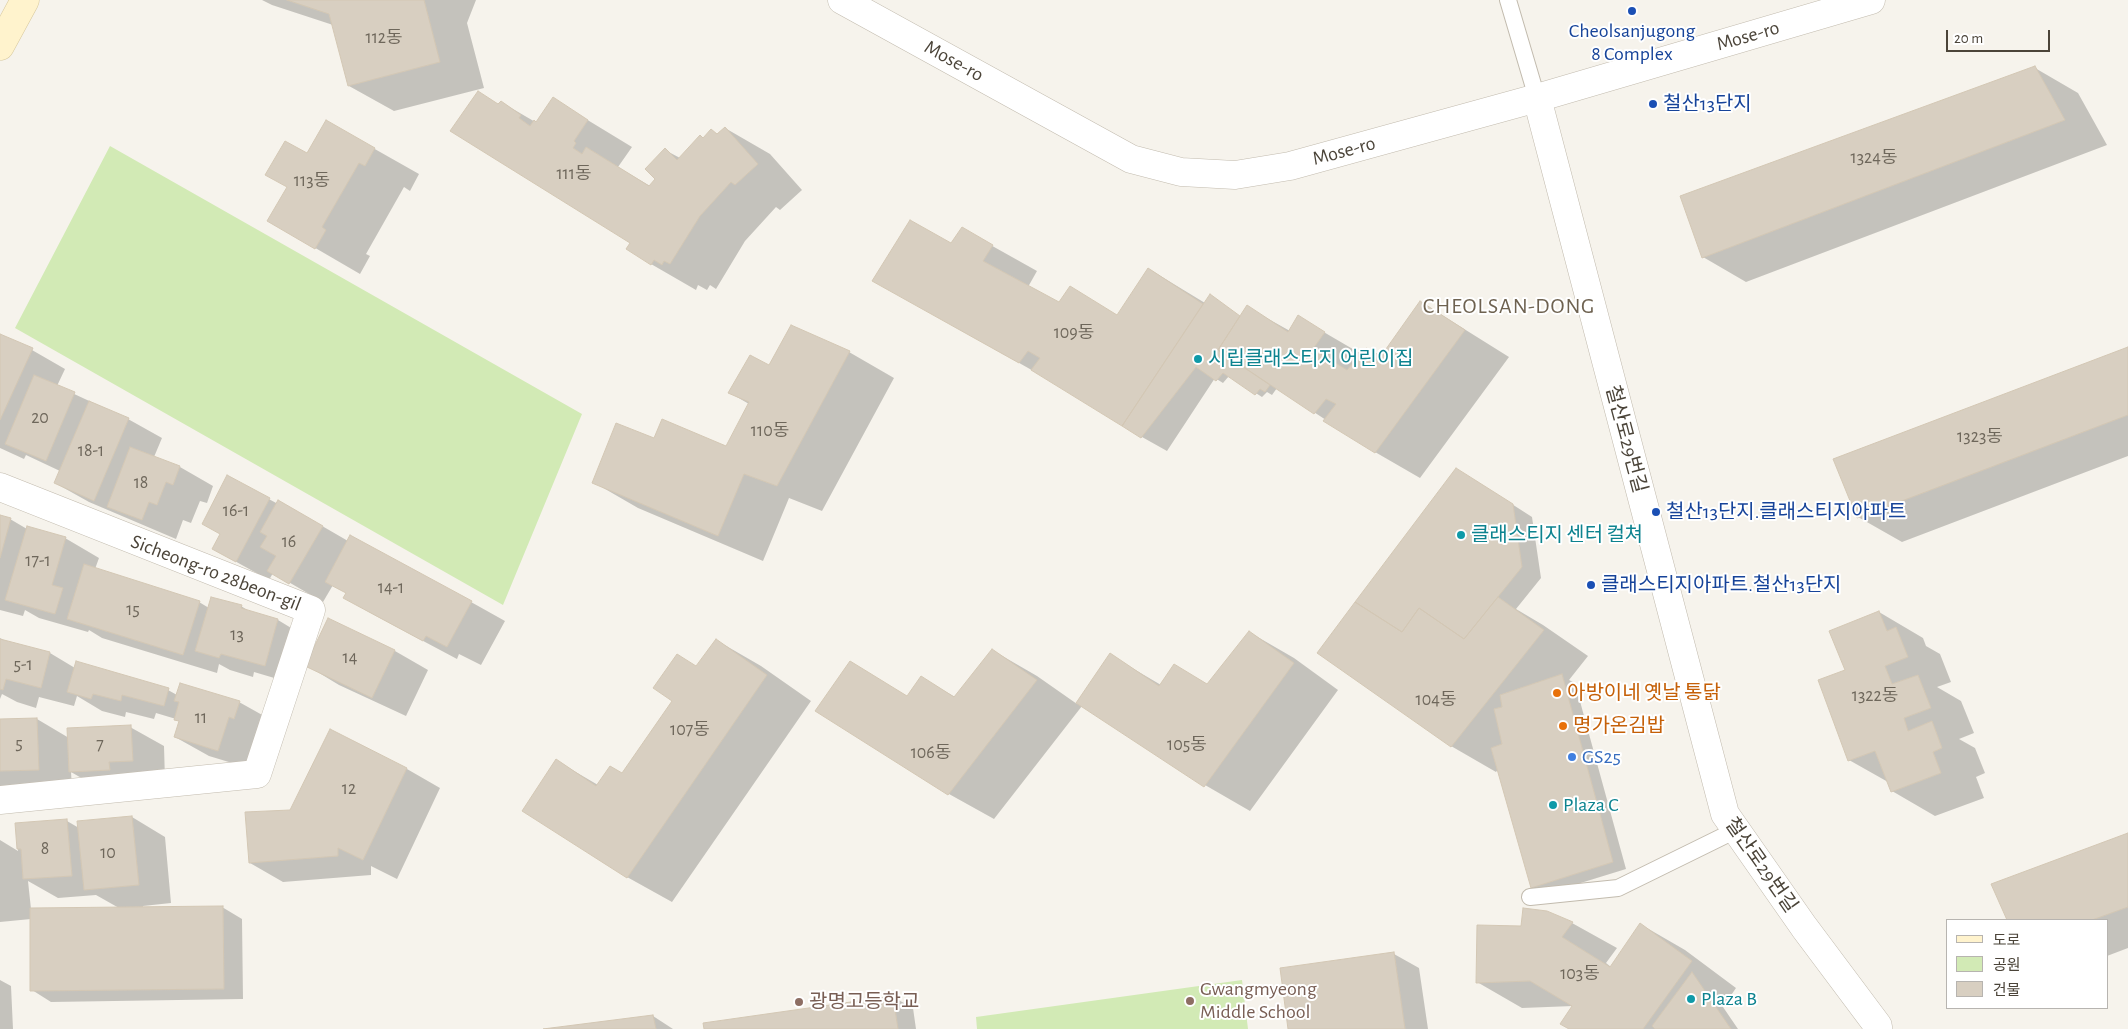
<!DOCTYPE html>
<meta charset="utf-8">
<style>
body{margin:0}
#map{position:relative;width:2128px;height:1029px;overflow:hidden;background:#f6f3ec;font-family:"Alegreya Sans","Noto Sans KR",sans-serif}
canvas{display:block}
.legend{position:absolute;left:1946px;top:919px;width:162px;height:90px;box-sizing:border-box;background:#fff;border:1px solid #b7b4b0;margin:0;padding:6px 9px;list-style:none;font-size:15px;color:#4b4439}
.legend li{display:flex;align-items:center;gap:10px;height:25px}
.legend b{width:25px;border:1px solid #b7b4b0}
.scale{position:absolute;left:1946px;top:30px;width:104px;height:22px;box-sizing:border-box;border:2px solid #4b4439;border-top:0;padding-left:6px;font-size:15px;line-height:18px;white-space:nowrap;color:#4b4439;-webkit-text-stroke:4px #fff;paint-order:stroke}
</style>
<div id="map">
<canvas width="2128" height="1029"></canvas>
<ul class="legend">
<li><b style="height:6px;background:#fff3cd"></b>도로</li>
<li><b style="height:14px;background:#d2eab5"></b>공원</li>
<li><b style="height:14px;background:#d8cfc1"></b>건물</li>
</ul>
<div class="scale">20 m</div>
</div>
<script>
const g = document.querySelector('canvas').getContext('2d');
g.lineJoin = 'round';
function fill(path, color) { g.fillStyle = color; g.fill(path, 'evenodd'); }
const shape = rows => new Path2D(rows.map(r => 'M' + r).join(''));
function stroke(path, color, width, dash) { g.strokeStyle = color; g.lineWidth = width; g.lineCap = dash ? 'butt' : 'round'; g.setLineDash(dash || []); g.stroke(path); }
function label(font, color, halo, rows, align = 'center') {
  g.font = font + ' "Alegreya Sans","Noto Sans KR",sans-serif'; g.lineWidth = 4; g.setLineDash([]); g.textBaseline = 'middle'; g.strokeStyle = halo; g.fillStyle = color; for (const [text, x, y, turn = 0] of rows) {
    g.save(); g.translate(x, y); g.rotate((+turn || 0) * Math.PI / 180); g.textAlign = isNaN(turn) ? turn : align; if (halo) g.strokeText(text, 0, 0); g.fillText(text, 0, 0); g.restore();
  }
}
fill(shape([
 [110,146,582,414,503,605,15,328],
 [1242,980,1248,1029,977,1029,976,1017]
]), '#d2eab5');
fill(shape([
 [262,0,476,0,467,23,484,88,394,111,349,86,333,25,272,5],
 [2035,68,2078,93,2107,145,1746,282,1703,257],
 [478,93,499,105,501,102,537,123,553,99,632,147,618,167,650,186,657,179,665,150,680,158,704,139,718,135,725,128,770,154,802,190,780,210,776,207,745,241,716,289,710,285,707,290,698,285,696,290,651,264,632,242],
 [327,122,419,174,410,191,404,187,366,254,370,256,360,274,269,221],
 [962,229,1037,271,1028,287,1059,304,1070,288,1118,316,1149,269,1205,303,1241,317,1247,307,1290,331,1298,317,1363,355,1381,358,1421,302,1509,357,1420,478,1375,452,1277,388,1272,395,1267,392,1262,397,1229,376,1223,383,1215,378,1167,451,1142,437,1044,377,874,281,952,244],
 [0,335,32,350,65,369,57,386,128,419,162,438,154,457,180,467,213,486,207,503,200,501,191,523,183,520,176,539,89,502,55,483,60,471,26,455,24,459,0,448],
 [2128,348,2128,456,1902,542,1858,517],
 [849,352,894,378,822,511,789,498,763,561,638,508,593,482,654,440,727,448,749,404,730,393,770,366],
 [228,477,278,504,279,501,348,541,471,602,505,621,481,665,459,654,457,659,378,617,344,598,347,593,333,585,323,602,273,573,269,580,213,549,221,534],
 [1476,481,1532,517,1541,578,1516,609,1543,625,1588,656,1569,680,1575,683,1626,869,1545,894,1532,887,1499,768,1496,772,1451,746],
 [0,517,10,519,27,529,65,538,99,558,95,569,199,602,209,608,241,606,252,613,278,620,311,640,298,685,254,672,253,677,230,670,219,664,217,673,102,638,89,630,88,632,39,618,25,610,23,616,0,610],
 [1879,612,1923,638,1926,646,1940,654,1951,682,1937,687,1961,701,1974,733,1959,739,1975,748,1985,773,1976,777,1984,798,1935,816,1892,791,1888,782,1849,760,1846,671],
 [328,620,395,651,428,670,406,716,339,685,306,665],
 [1249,632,1294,658,1338,690,1250,811,1205,785,1082,706,994,819,949,794,851,663,908,697,921,677,955,697,992,650,1037,676,1077,704,1110,655,1161,685,1208,685],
 [0,638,9,643,50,653,75,668,168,690,177,695,239,702,273,721,252,769,209,756,175,737,180,722,176,719,156,713,154,719,126,712,125,717,102,711,77,696,74,706,39,697,36,708,17,702,2,694,0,699],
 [716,640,761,666,811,701,672,902,627,877,557,761,598,785,622,775],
 [37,719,69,738,130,727,164,746,165,780,104,791,71,772,72,788,0,795,0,720],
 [331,731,407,769,440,788,397,879,371,866,371,875,283,882,250,863,291,811],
 [132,817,165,837,171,903,143,906,143,908,222,907,242,919,243,999,51,1002,32,990,31,919,0,922,0,840,18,851,17,825,67,821,79,828],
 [28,881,58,898,96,895,119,908,31,909],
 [2128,834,2128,948,2107,956,2107,920,2009,920,1992,885],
 [1572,923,1617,948,1606,963,1611,967,1640,924,1685,950,1736,988,1723,1007,1738,1029,1571,1029,1573,1006,1522,1008,1477,982,1523,927],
 [1394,954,1419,968,1428,1029,1289,1029],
 [0,980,11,986,13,1029,0,1029],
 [893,997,913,1008,916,1029,705,1029,704,1024],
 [653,1016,673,1029,553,1029]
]), '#0003');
const building = shape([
 [287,0,424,0,440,62,348,86,329,14,287,0],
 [2035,66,2065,120,1702,258,1680,196,2035,66],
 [478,91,498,104,501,101,521,115,519,118,530,126,534,120,536,122,553,97,588,120,574,141,576,143,573,148,582,154,586,147,649,186,655,179,645,169,665,148,677,160,700,135,703,138,711,129,717,134,725,127,758,164,735,185,731,182,700,216,670,264,664,261,662,265,654,260,651,265,626,249,630,243,450,131,478,91],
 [326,120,375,148,365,166,359,163,322,227,326,230,315,249,267,221,287,187,265,175,285,141,307,153,326,120],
 [910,220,951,243,962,227,993,245,983,261,1059,302,1070,286,1117,315,1148,268,1203,304,1122,426,1031,370,1040,358,1028,351,1019,363,872,281,910,220],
 [1210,294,1240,316,1218,350,1270,385,1265,392,1260,389,1255,395,1223,373,1216,381,1196,367,1141,438,1122,426,1210,294],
 [1420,301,1465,330,1375,453,1323,421,1336,404,1326,399,1314,414,1218,350,1247,305,1288,332,1298,315,1325,332,1313,349,1347,370,1366,348,1381,356,1420,301],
 [791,325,850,351,777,486,744,474,718,536,592,483,616,423,654,438,662,419,726,446,749,402,728,393,750,355,769,365,791,325],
 [0,334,33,348,0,420,0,334],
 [2128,347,2128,415,1857,518,1833,459,2128,347],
 [34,375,75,392,46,461,5,444,34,375],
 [89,401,129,418,94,501,54,483,89,401],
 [130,447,180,466,173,485,166,482,157,505,149,502,142,520,107,507,130,447],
 [1456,468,1513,504,1522,567,1464,639,1419,608,1402,632,1355,602,1456,468],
 [227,475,270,498,236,562,212,549,220,534,202,524,227,475],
 [278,500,323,526,289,584,267,571,276,556,260,547,267,536,260,532,278,500],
 [0,515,11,518,0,558,0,515],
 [27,526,66,537,52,585,63,588,55,614,5,600,27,526],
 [350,535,472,601,447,647,426,636,423,641,343,598,346,593,325,582,350,535],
 [84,564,200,601,183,655,67,619,84,564],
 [211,597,242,605,241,608,278,619,265,666,221,654,219,658,195,651,211,597],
 [1498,597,1544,630,1451,747,1317,653,1355,602,1402,632,1419,608,1464,639,1498,597],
 [1879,611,1887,631,1896,627,1908,657,1885,666,1892,684,1918,675,1931,708,1904,718,1908,731,1932,721,1942,748,1933,752,1941,773,1891,792,1875,751,1848,761,1818,680,1845,670,1829,631,1879,611],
 [328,618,395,650,372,698,305,666,328,618],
 [1249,631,1294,663,1204,787,1076,703,1110,653,1159,686,1174,664,1207,684,1249,631],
 [0,639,50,652,41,688,6,679,3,690,0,689,0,639],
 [716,639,767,675,627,878,522,811,556,759,596,786,610,766,622,773,672,701,653,688,677,654,696,666,716,639],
 [992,649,1037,680,948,795,815,711,850,661,907,696,921,676,954,697,992,649],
 [76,661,169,688,164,706,122,695,121,701,93,694,91,699,67,692,76,661],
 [1562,674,1613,862,1531,888,1491,748,1502,744,1494,709,1502,707,1500,695,1562,674],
 [180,683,240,701,234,719,229,717,218,751,174,737,179,721,174,720,179,702,174,701,180,683],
 [37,718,39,770,0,771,0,719,37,718],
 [131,725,133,761,109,762,110,770,69,772,67,728,131,725],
 [330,729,407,768,363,860,338,848,338,856,249,863,245,812,290,810,330,729],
 [132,816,139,885,84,890,77,821,132,816],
 [67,819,72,876,23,879,21,849,17,849,15,823,67,819],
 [2128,833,2128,907,2092,920,2007,920,1991,884,2128,833],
 [223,906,224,989,30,991,30,908,223,906],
 [1523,908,1547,911,1573,922,1562,937,1610,967,1640,923,1692,961,1643,1029,1569,1029,1560,1024,1572,1006,1530,981,1476,983,1477,925,1521,926,1523,908],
 [1394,952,1405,1029,1288,1029,1280,968,1394,952],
 [1692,972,1731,1029,1655,1029,1652,1026,1692,972],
 [893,996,898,1029,704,1029,703,1023,893,996],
 [653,1015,656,1029,543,1029,653,1015]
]);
fill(building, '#d8cfc1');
stroke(building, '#d3c7b4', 1);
const service = shape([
 [1508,0,1537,98],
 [1530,897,1618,888,1736,830]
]);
const minor = shape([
 [1537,98,1725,814,1804,927,1878,1026,1878,1029],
 [0,487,311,610,257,774,0,800]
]);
const tertiary = shape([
 [842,0,1131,159,1181,172,1235,175,1290,166,1537,98,1871,0]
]);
const secondary = shape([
 [0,46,25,0]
]);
stroke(service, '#c2bbae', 18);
stroke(minor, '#c2bbae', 29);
stroke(tertiary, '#c2bbae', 29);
stroke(secondary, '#d6c79b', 29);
stroke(service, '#fff', 16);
stroke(minor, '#fff', 28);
stroke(tertiary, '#fff', 28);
stroke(secondary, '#fff3cd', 28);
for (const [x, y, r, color] of [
 [1632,11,5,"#1a4fb4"],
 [1653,104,5,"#1a4fb4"],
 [1198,359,5,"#0f9aa8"],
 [1656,512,5,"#1a4fb4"],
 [1461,535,5,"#0f9aa8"],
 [1591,585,5,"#1a4fb4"],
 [1557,693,5,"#e8710a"],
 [1563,726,5,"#e8710a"],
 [1572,757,5,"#3f7fe0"],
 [1553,805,5,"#0f9aa8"],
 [1691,999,5,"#0f9aa8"],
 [1190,1001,5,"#8d6e63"],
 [799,1002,5,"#8d6e63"]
]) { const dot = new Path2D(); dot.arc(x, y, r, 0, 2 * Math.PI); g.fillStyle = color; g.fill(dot); stroke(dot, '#fff', 2); }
label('18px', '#6e675b', null, [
 ["112동",384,38],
 ["1324동",1874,158],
 ["111동",574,174],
 ["113동",312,181],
 ["109동",1074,333],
 ["20",40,418],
 ["110동",770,431],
 ["1323동",1980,437],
 ["18-1",91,451],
 ["18",141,483],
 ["16-1",236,511],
 ["16",289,542],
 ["17-1",38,561],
 ["14-1",391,588],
 ["15",133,610],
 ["13",237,635],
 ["14",350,658],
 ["5-1",23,665],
 ["1322동",1875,696],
 ["104동",1436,700],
 ["11",201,718],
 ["107동",690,730],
 ["5",19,744],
 ["7",100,745],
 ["105동",1187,745],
 ["106동",931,753],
 ["12",349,789],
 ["8",45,849],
 ["10",108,853],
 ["103동",1580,974]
]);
label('20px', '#164399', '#fff', [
 ["Cheolsanjugong",1632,31,"center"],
 ["8 Complex",1632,54,"center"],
 ["철산13단지",1663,104],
 ["철산13단지.클래스티지아파트",1666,512],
 ["클래스티지아파트.철산13단지",1601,585]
], 'left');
label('20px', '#4b4439', '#fff', [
 ["Mose-ro",1748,36,-16],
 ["Mose-ro",954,61,29],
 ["Mose-ro",1344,151,-15],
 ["철산로29번길",1626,439,75],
 ["Sicheong-ro 28beon-gil",216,573,21],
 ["철산로29번길",1761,865,55]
]);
label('20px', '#0d838f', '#fff', [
 ["시립클래스티지 어린이집",1208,359],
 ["클래스티지 센터 컬쳐",1471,535],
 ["Plaza C",1563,805],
 ["Plaza B",1701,999]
], 'left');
label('20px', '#c56008', '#fff', [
 ["아방이네 옛날 통닭",1567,693],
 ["명가온김밥",1573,726]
], 'left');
label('20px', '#366cbe', '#fff', [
 ["GS25",1582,757]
], 'left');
label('20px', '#785e54', '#fff', [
 ["Gwangmyeong",1200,989],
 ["Middle School",1200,1012],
 ["광명고등학교",809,1002]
], 'left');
g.letterSpacing = '1px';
label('22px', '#6e6250', '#fff', [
 ["CHEOLSAN-DONG",1509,306]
]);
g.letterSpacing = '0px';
</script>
